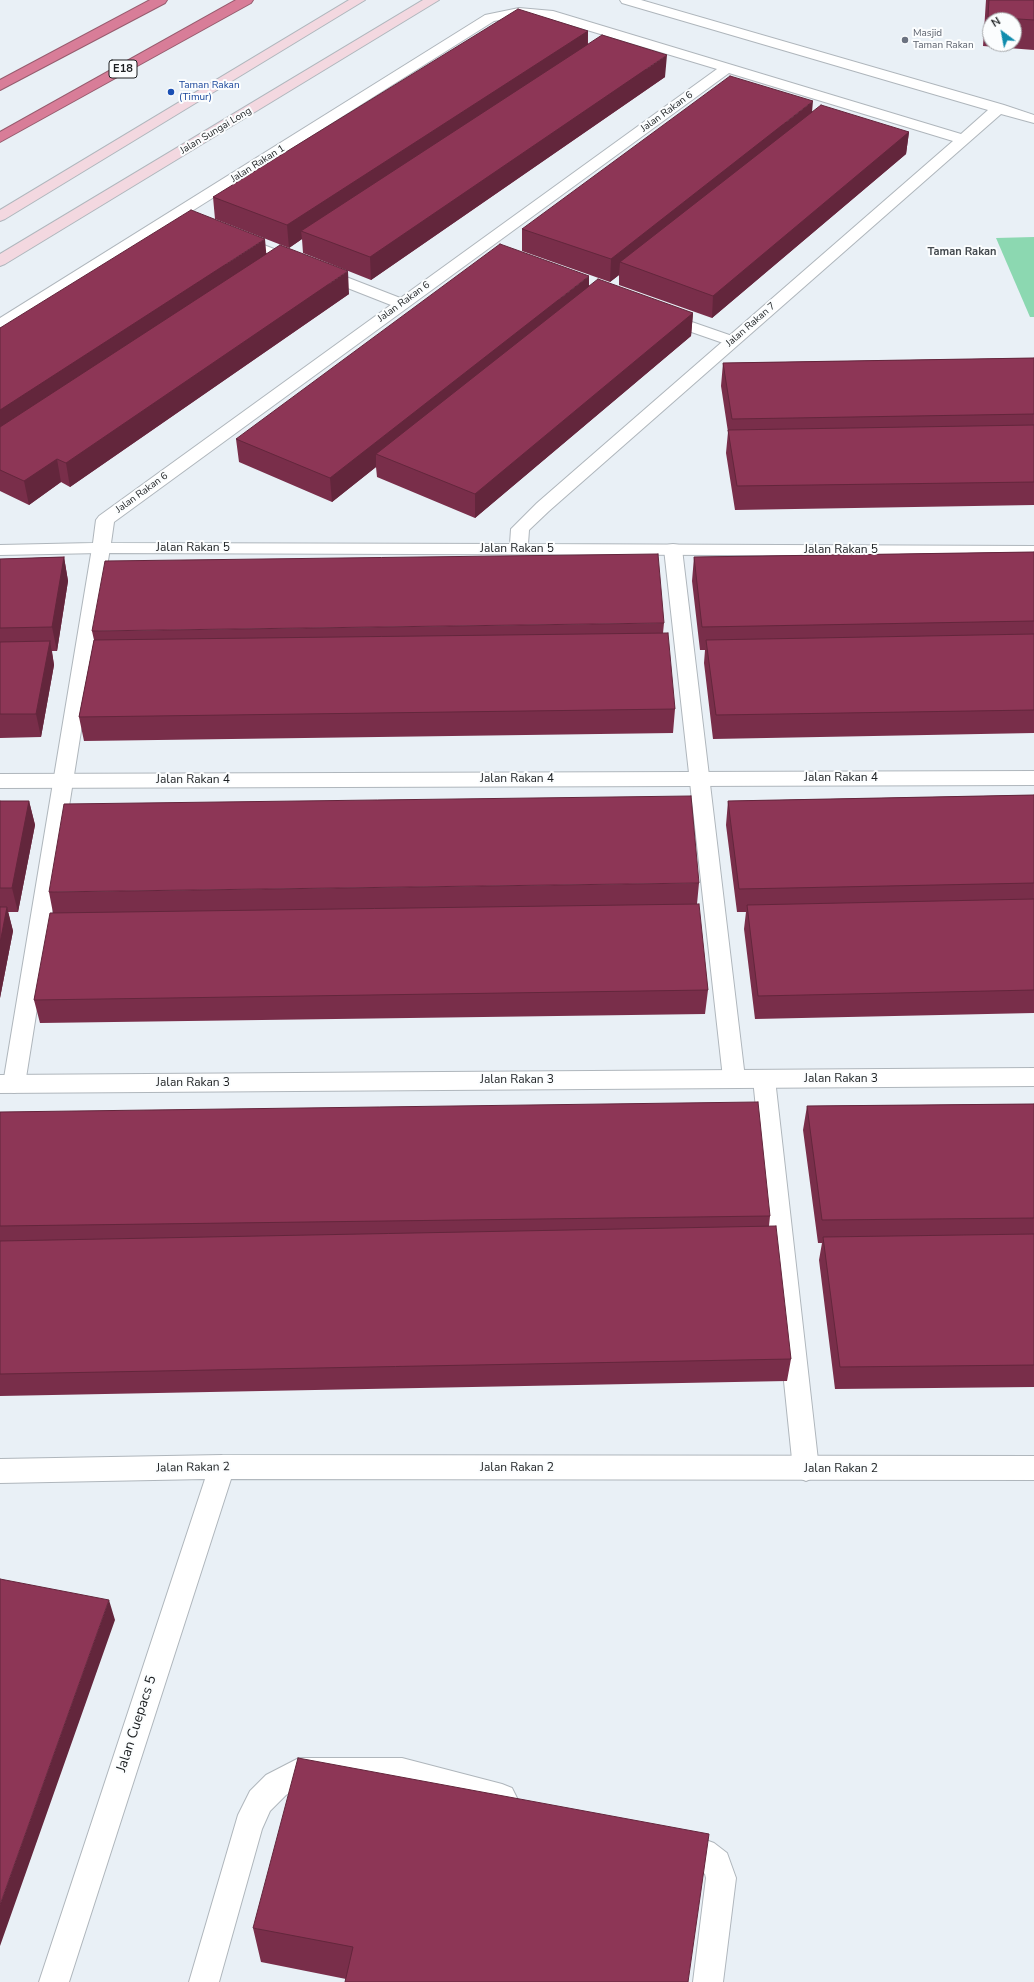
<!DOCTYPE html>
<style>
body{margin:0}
#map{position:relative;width:1034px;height:1982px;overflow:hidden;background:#e9f0f6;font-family:"Nunito Sans",sans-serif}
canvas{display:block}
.north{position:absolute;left:982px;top:12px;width:40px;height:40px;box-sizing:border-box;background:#fbfdfe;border:1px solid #a2a4a6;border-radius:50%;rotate:328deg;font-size:11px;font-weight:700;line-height:16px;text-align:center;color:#1c1f21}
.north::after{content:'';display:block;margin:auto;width:14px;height:18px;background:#0f8cad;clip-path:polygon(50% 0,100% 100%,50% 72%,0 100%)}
</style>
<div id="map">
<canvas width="1034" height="1982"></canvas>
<div class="north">N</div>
</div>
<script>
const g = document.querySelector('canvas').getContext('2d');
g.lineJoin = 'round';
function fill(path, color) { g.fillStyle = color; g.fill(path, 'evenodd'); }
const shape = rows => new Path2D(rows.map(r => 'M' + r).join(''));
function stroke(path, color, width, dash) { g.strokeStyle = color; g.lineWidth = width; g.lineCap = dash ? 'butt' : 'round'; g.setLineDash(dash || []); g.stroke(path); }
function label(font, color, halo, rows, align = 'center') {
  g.font = font + ' "Nunito Sans",sans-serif'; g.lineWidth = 4; g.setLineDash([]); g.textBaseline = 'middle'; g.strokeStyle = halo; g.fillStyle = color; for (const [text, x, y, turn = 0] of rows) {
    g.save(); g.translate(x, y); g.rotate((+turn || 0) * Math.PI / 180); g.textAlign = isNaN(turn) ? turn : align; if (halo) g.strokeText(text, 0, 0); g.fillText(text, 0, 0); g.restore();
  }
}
fill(shape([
 [1034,237,1034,317,1030,317,996,238]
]), '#8cd8b1');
const lane = shape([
 [238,235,408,301,410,304,408,307,402,309,396,307,233,243,230,240,233,237,238,235],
 [663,312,738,338,740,341,738,344,732,346,726,344,657,320,655,317,657,314,663,312],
 [101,543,107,544,110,548,25,1084,22,1090,14,1093,6,1090,3,1084,92,548,95,544,101,543],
 [673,544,679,545,682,549,745,1078,742,1084,734,1087,726,1084,723,1078,664,549,667,545,673,544],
 [764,1070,772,1073,775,1079,819,1469,815,1477,806,1481,797,1477,793,1469,753,1079,756,1073,764,1070]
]);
const street = shape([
 [620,0,641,0,1004,105,1034,115,1034,123,1001,114,549,511,529,530,528,544,1034,546,1034,556,101,553,0,555,0,545,93,543,96,520,99,516,717,69,547,18,519,16,494,21,6,328,0,330,0,318,485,15,519,8,553,11,961,134,988,110,622,3,620,0],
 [729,73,953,141,537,503,511,529,510,544,111,543,114,522,729,73],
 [1034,771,1034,785,0,788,0,774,1034,771],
 [1034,1068,1034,1086,0,1093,0,1075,1034,1068],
 [222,1455,1034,1456,1034,1480,231,1479,69,1982,39,1982,205,1479,0,1483,0,1459,222,1455],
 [299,1758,402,1758,502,1784,512,1788,517,1798,512,1808,502,1812,402,1786,302,1786,286,1795,270,1811,262,1829,219,1982,189,1982,238,1815,250,1791,266,1775,299,1758],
 [678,1830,714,1843,727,1853,736,1878,723,1982,693,1982,706,1878,705,1874,694,1866,668,1855,663,1845,668,1835,678,1830]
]);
const secondary = shape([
 [349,0,365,0,5,219,0,221,0,210,349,0],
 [423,0,439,0,5,264,0,266,0,254,423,0]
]);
const highway = shape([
 [150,0,167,0,165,3,0,90,0,80,150,0],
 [236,0,253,0,251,3,0,142,0,132,236,0]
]);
stroke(lane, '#afb6bc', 2);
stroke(street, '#afb6bc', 2);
stroke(secondary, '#afb6bc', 2);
stroke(highway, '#965c6e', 2);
fill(lane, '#fff');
fill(street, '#fff');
fill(secondary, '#f3d8e0');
fill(highway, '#d87d98');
fill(shape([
 [986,0,1034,0,1034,50,983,46],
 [990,20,1014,20,1014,44,990,44],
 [588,31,588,44,665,77,371,280,303,253,302,239,289,248,215,219,213,197],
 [812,112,909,132,906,154,712,318,619,285,619,275,610,282,522,251,522,229],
 [266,253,349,294,70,487,61,482,29,505,0,491,0,328],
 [589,286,693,313,691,336,475,518,377,477,376,467,332,502,239,462,236,439],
 [1034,358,1034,505,735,510,726,453,728,432,721,386,723,363],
 [1034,552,1034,733,713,739,704,663,705,650,700,650,692,581,694,557],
 [64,557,68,581,57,651,52,651,54,665,41,737,0,738,0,559],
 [664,623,663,633,675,709,673,733,84,741,79,717,94,640,92,631],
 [1034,795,1034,1013,755,1019,744,929,746,912,737,912,726,825,728,801],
 [0,801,29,801,35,825,18,912,8,912,13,931,0,998],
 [699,883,697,904,708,990,705,1014,40,1023,34,1000,53,913,49,892],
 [1034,1104,1034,1387,835,1389,819,1260,822,1243,818,1243,803,1130,807,1106],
 [0,1112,770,1216,769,1226,791,1359,787,1381,0,1396],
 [253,1928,688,1982,346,1979,261,1962]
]), '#792e4a');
fill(shape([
 [588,31,587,52,301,231,302,239,289,248,287,225],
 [667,55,665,77,371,280,370,257],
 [813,101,811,123,620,262,619,275,610,282,611,259],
 [909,132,906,154,712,318,713,296],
 [265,239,267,262,0,437,0,410],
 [348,271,349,294,70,487,66,463],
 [589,276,589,299,376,454,376,467,332,502,330,478],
 [693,313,691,336,475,518,475,494],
 [57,459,61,482,29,505,24,481],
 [64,557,68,581,57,651,52,627],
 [50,641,54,665,41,737,36,714],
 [29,801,35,825,18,912,12,888],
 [7,907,13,931,0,998,0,943],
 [109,1600,115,1620,0,1946,0,1905]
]), '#63263c');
const building = shape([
 [989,0,1034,0,1034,20,988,17,989,0],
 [518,9,588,31,287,225,213,197,518,9],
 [602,35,667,55,370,257,301,231,602,35],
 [730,76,813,101,611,259,522,229,730,76],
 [821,105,909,132,713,296,620,262,821,105],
 [191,210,265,239,0,410,0,328,191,210],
 [500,244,589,276,330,478,236,439,500,244],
 [280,245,348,271,66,463,57,459,24,481,0,470,0,427,280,245],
 [598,279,693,313,475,494,376,454,598,279],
 [1034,358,1034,414,732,419,723,363,1034,358],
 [1034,425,1034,482,737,486,728,430,1034,425],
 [1034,552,1034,621,702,627,694,557,1034,552],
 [658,554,664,623,92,631,105,561,658,554],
 [64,557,52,627,0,628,0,559,64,557],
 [668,633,675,709,79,717,94,640,668,633],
 [1034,634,1034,710,716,715,706,640,1034,634],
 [50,641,36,714,0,714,0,642,50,641],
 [1034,795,1034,883,739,889,728,801,1034,795],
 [691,796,699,883,49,892,64,804,691,796],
 [0,801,29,801,12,888,0,888,0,801],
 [1034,899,1034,990,758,996,747,905,1034,899],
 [699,904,708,990,34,1000,50,913,699,904],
 [0,907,7,907,0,943,0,907],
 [758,1102,770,1216,0,1226,0,1112,758,1102],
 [1034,1104,1034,1218,822,1220,807,1106,1034,1104],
 [776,1226,791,1359,0,1374,0,1241,776,1226],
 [1034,1234,1034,1365,840,1367,823,1237,1034,1234],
 [0,1579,109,1600,0,1905,0,1579],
 [298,1758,709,1834,688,1982,345,1982,353,1947,253,1928,298,1758]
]);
fill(building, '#8d3656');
stroke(building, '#63263c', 1);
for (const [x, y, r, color] of [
 [905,40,4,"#6b7280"],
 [171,92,4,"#1a4fb4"]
]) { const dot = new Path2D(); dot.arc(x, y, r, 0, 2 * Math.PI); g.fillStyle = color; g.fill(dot); stroke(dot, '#fbfdfe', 1.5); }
label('10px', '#5b616d', '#fbfdfe', [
 ["Masjid",913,34],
 ["Taman Rakan",913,46]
], 'left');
label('10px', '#164399', '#fbfdfe', [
 ["Taman Rakan",179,86],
 ["(Timur)",179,98]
], 'left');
label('10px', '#1c1f21', '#fbfdfe', [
 ["Jalan Rakan 6",667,112,-36],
 ["Jalan Sungai Long",216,131,-31],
 ["Jalan Rakan 1",258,164,-32],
 ["Jalan Rakan 6",404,302,-36],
 ["Jalan Rakan 7",751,325,-41],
 ["Jalan Rakan 6",142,493,-36]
]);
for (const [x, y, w] of [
 [123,69,28]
]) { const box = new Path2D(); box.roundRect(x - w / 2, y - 9, w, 18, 3); g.fillStyle = '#fbfdfe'; g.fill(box); stroke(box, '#1c1f21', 1); }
label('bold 11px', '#1c1f21', null, [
 ["E18",123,69]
]);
label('bold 11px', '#444a4f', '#fbfdfe', [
 ["Taman Rakan",962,252]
]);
label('12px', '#1c1f21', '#fbfdfe', [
 ["Jalan Rakan 5",193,548],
 ["Jalan Rakan 5",517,549],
 ["Jalan Rakan 5",841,550],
 ["Jalan Rakan 4",841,778],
 ["Jalan Rakan 4",517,779],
 ["Jalan Rakan 4",193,780],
 ["Jalan Rakan 3",841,1079],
 ["Jalan Rakan 3",517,1080],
 ["Jalan Rakan 3",193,1083],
 ["Jalan Rakan 2",193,1468,-1],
 ["Jalan Rakan 2",517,1468],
 ["Jalan Rakan 2",841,1469]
]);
label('14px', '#1c1f21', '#fbfdfe', [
 ["Jalan Cuepacs 5",137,1724,-72]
]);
</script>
